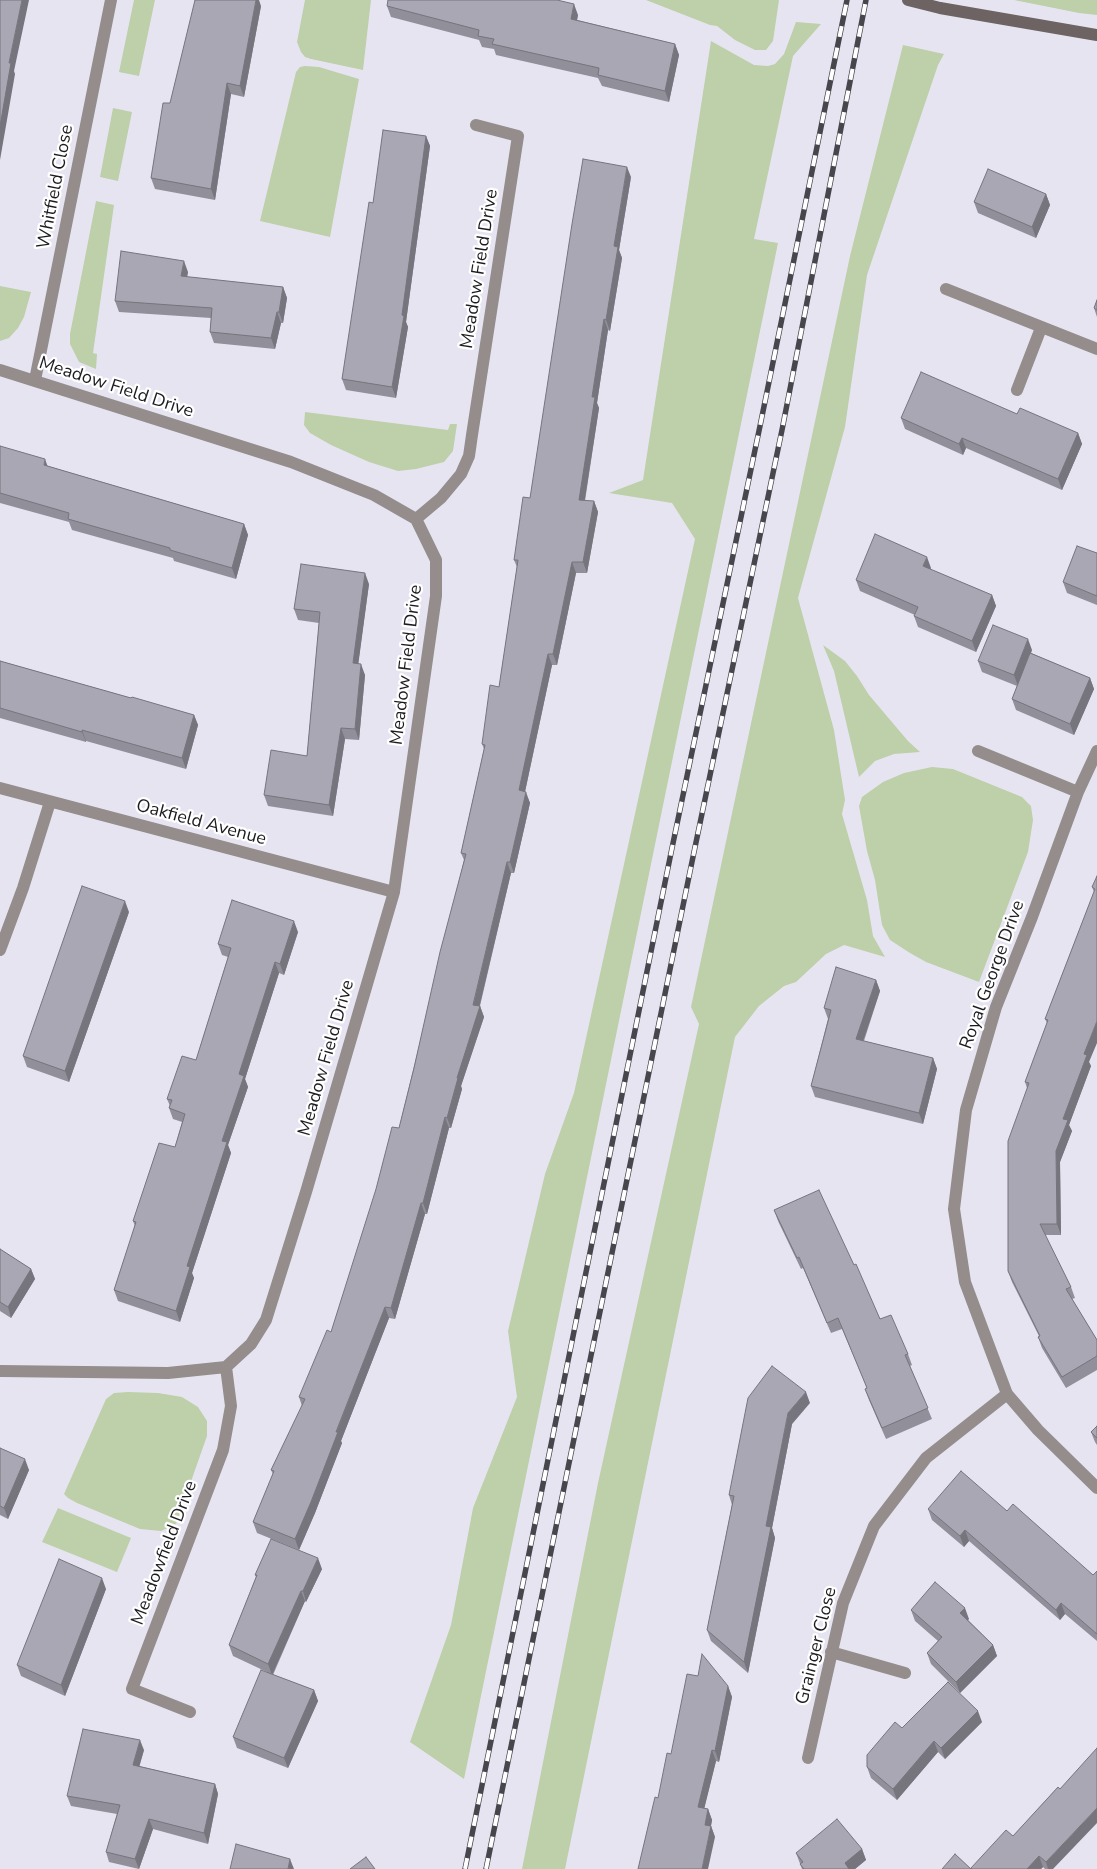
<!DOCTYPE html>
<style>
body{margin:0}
canvas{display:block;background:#e7e4f2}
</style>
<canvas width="1097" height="1869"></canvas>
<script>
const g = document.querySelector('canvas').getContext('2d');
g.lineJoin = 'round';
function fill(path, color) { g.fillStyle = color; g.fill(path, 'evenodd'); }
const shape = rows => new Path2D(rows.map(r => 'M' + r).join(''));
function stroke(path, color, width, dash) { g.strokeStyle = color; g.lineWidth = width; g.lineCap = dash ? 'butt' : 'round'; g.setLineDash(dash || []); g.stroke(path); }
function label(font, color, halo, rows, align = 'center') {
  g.font = font + ' "Nunito Sans",sans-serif'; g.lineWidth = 4.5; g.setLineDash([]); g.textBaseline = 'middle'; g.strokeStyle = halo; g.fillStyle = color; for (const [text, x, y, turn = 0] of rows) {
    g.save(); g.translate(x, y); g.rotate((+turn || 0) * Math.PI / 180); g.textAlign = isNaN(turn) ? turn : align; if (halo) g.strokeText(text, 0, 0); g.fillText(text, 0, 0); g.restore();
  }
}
fill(shape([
 [134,0,155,0,139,76,119,72],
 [305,0,371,0,363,70,311,59,305,57,301,52,297,42],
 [646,0,779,0,773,41,766,50,755,50,735,40,717,26,710,25],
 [1014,0,1097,0,1097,15,1079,13],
 [796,22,821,24,793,56,754,239,778,243,464,1779,410,1742,451,1625,473,1508,517,1397,508,1331,545,1174,574,1093,695,539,672,503,609,493,643,480,711,41,754,65,768,66,775,64,784,54],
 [903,45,944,54,938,65,867,275,845,427,798,598,834,730,845,800,842,814,867,900,873,936,885,957,844,945,826,954,796,982,784,986,759,1006,735,1037,565,1869,522,1869,598,1483,699,1024,691,1007,850,256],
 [305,66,319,67,359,79,330,237,260,221,296,72,300,67],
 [113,108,132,112,118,181,100,177],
 [96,201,114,205,93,353,97,354,96,369,79,362,70,344,70,334],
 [0,286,31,292,24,317,18,328,9,338,0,341],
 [305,412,448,430,450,424,457,424,453,451,444,462,416,469,398,471,369,462,331,445,310,433,304,425],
 [823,645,845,661,857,676,869,695,908,741,920,752,894,754,875,761,859,777,834,671],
 [932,767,953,769,1022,797,1031,806,1033,820,1028,852,979,982,926,962,910,953,890,940,882,925,875,880,867,851,859,806,862,797,883,782,904,773],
 [128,1392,158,1393,182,1397,198,1407,207,1421,207,1436,176,1524,161,1531,140,1529,77,1503,68,1498,64,1494,106,1399,114,1393],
 [58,1508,131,1538,117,1572,42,1542]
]), '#bdd0a9');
stroke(shape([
 [946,289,1097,349],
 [0,370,291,462,374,495,416,519,436,560,436,596,394,892,306,1192,266,1320,251,1344,226,1367,168,1373,0,1371],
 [35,380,111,0],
 [1017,390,1041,328],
 [416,519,441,498,461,474,469,456,472,435,518,136,476,125],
 [978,751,1078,792],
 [1097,751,1078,792,1032,917,996,1007,966,1110,954,1209,965,1282,1007,1394,1038,1430,1097,1488],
 [0,788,394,892],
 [0,950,23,888,50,802],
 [831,1652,905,1673],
 [190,1712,132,1689,223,1450,231,1406,226,1367],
 [808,1758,843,1603,874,1526,926,1458,1007,1394]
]), '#948d8c', 12);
stroke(shape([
 [908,0,940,8,1097,35]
]), '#6c6362', 12);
const rail = shape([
 [465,1869,672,848,760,426,847,0],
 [486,1869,694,852,782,430,866,0]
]);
stroke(rail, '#48464d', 5.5);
stroke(rail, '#fff', 4, [11]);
fill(shape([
 [261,6,244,97,231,94,215,200,155,189,151,178,170,103],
 [387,6,578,15,577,20,675,44,679,55,669,102,602,86,598,78,496,55,494,49,482,47,479,40,391,17],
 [426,136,430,146,406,322,408,327,396,398,346,390,342,379,373,203],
 [631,177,619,250,622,258,610,331,608,330,597,403,599,408,585,501,594,501,598,512,587,573,576,573,557,665,552,665,525,792,530,803,514,873,511,873,480,1006,484,1017,461,1086,462,1089,451,1128,449,1128,427,1214,425,1214,395,1319,389,1318,341,1441,342,1443,315,1513,299,1550,257,1533,253,1522,273,1474,271,1470,302,1406,299,1397,331,1332,399,1128,464,860,461,853,484,749,482,744,499,687,517,567,514,560,530,498],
 [1046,194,1050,205,1036,238,978,213,974,202],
 [188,272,187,277,283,287,287,298,283,323,281,323,275,349,214,343,210,332,211,318,119,312,115,301],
 [1097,300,1097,317,1094,308],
 [1017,414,1078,433,1082,444,1062,490,966,448,963,455,905,429,901,418],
 [0,446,48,466,244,524,248,535,236,579,174,561,173,558,72,530,69,522,0,503],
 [1097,553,1097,605,1067,593,1063,582],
 [931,568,930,569,992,595,996,606,976,652,918,627,914,616,915,615,860,591,856,580],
 [369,584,358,664,365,675,359,740,345,739,333,816,268,806,264,795,307,756,319,623,298,620,294,609],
 [1032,650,1031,653,1090,678,1094,689,1074,735,1016,710,1012,699,1017,686,982,672,978,661],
 [0,661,131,698,194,715,198,725,186,769,86,741,86,742,0,718],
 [1097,876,1089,1062,1091,1066,1069,1125,1072,1131,1060,1162,1061,1235,1045,1235,1071,1287,1075,1298,1072,1299,1097,1340,1097,1370,1066,1388,1042,1348,1038,1337,1039,1336,1012,1282,1008,1271,1027,1088,1025,1082,1047,1023,1045,1019,1094,892,1092,887],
 [129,912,69,1082,27,1067,23,1056],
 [298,932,284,975,279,973,245,1079,248,1087,228,1145,231,1153,192,1273,194,1278,180,1322,118,1301,114,1290,135,1226,133,1221,175,1147,182,1122,173,1119,169,1108,170,1106,167,1099,196,1060,228,957,222,955,218,944],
 [876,980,880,991,864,1041,933,1058,937,1069,923,1124,815,1097,811,1086,828,1019,824,1008],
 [774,1210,854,1265,880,1319,908,1354,912,1365,910,1366,932,1419,886,1439,869,1400,865,1389,867,1388,842,1329,831,1333,803,1268,801,1269,778,1221],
 [0,1249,31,1269,35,1279,11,1318,0,1311],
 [810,1403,792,1424,772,1528,775,1538,748,1673,711,1641,707,1630,732,1505,729,1495],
 [1097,1426,1097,1445,1095,1442,1091,1432],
 [0,1448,29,1470,8,1519,0,1515],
 [928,1509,1007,1511,1093,1575,1097,1571,1097,1641,1065,1614,1060,1620,969,1541,964,1547,932,1520],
 [322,1569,306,1602,305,1601,273,1675,314,1690,318,1701,288,1768,237,1748,233,1737,267,1672,233,1656,229,1645,256,1577,255,1575],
 [106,1589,65,1696,21,1676,17,1665],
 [911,1610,969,1619,968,1620,993,1645,997,1656,960,1693,931,1664,927,1653,938,1641,915,1621],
 [728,1686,732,1697,719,1762,716,1761,704,1808,708,1809,712,1820,711,1826,715,1837,658,1798],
 [982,1722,945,1759,938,1752,897,1800,871,1778,867,1767,902,1728],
 [144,1750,139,1766,215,1784,218,1794,208,1844,153,1829,139,1869,109,1862,106,1852,117,1814,71,1806,67,1796],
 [1058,1787,1053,1869,1045,1869,1043,1867,1041,1869,971,1869,1013,1836],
 [862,1849,866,1860,855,1869,802,1869,796,1853]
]), '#91909a');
fill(shape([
 [22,0,29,0,14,71,15,74,0,160,0,126,9,63],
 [256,0,259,0,261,6,244,97,240,86],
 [574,4,578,15,575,30,571,19],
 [675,44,679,55,669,102,665,91],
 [227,83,231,94,215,200,211,189],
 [426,136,430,146,406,322,408,327,396,398,392,387],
 [627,167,631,177,619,250,622,258,610,331,606,320,614,246],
 [1046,194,1050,205,1036,238,1032,227],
 [184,261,188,272,185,287,181,276],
 [283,287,287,298,283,323,279,312],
 [277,312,281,323,275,349,271,338],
 [604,319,608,330,597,403,599,408,583,511,579,500,592,397],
 [1078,433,1082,444,1062,490,1058,479],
 [962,438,966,448,963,455,959,444],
 [45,459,49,470,44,465],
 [594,501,598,512,587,573,583,562],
 [244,524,248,535,236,579,232,568],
 [927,557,931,568,927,577,923,566],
 [572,562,576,573,557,665,553,654],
 [365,573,369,584,357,674,353,663],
 [992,595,996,606,976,652,972,641],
 [1028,639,1032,650,1018,686,1014,675],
 [548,654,552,665,523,801,519,790],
 [361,664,365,675,359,740,355,729],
 [1090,678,1094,689,1074,735,1070,724],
 [194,715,198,725,186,769,182,758],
 [341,728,345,739,333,816,329,805],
 [82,730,86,741,86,742,82,732],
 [526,792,530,803,514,873,510,862],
 [507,862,511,873,479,1008,480,1006,484,1017,461,1086,462,1089,451,1128,447,1118],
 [125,901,129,912,69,1082,65,1071],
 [294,921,298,932,284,975,280,964],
 [275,962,279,973,245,1079,248,1087,228,1145,231,1153,192,1273,194,1278,180,1322,176,1311,187,1266,222,1141,239,1074],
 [876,980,880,991,860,1050,856,1039],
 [1097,1021,1097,1043,1089,1062,1091,1066,1069,1125,1072,1131,1060,1162,1061,1235,1057,1224,1056,1151,1063,1119,1084,1054],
 [933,1058,937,1069,923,1124,919,1113],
 [445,1117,449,1128,427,1214,423,1203],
 [421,1203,425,1214,395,1319,391,1308],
 [31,1269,35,1279,11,1318,8,1307],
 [385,1307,389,1318,341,1441,342,1443,315,1513,299,1550,295,1539],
 [806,1392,810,1403,792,1424,772,1528,775,1538,748,1673,744,1662,766,1526,788,1413],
 [25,1459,29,1470,8,1519,4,1508],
 [965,1530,969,1541,964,1547,960,1536],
 [318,1558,322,1569,306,1602,303,1591],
 [102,1578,106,1589,65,1696,61,1685],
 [301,1591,305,1601,272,1675,268,1664],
 [1061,1603,1065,1614,1060,1620,1056,1610],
 [965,1608,969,1619,964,1624,960,1613],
 [993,1645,997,1656,960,1693,956,1682],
 [728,1686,732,1697,719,1762,715,1751],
 [314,1690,318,1701,288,1768,284,1758],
 [978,1711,982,1722,945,1759,941,1748],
 [140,1740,144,1750,137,1775,133,1765],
 [934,1741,938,1752,897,1800,893,1789],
 [712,1750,716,1761,702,1818,698,1807],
 [215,1784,218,1794,208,1844,204,1833],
 [1097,1808,1097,1823,1053,1869,1048,1869,1046,1862],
 [708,1809,712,1820,709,1836,705,1825],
 [149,1819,153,1829,139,1869,135,1859],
 [711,1826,715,1837,708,1869,702,1869],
 [862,1849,866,1860,855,1869,847,1869,845,1863],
 [1039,1856,1043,1867,1041,1869,1027,1869],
 [290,1859,294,1869,288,1869]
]), '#76757d');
const building = shape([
 [0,0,22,0,9,63,11,63,0,126,0,0],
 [195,0,256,0,240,86,227,83,211,189,151,178,163,103,170,103,195,0],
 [388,0,557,0,574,4,571,19,675,44,665,91,598,75,599,68,492,44,494,39,478,36,479,30,387,6,388,0],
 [383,130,426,136,402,315,404,316,392,387,342,379,369,202,373,203,383,130],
 [583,159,627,167,614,246,618,247,606,320,604,319,592,397,595,397,579,500,594,501,583,562,572,562,553,654,548,654,519,790,526,792,510,862,507,862,473,1005,480,1006,457,1078,458,1078,447,1118,445,1117,423,1203,421,1203,391,1308,385,1307,336,1432,338,1432,311,1502,295,1539,253,1522,274,1471,271,1470,305,1399,299,1397,327,1330,331,1332,376,1189,392,1127,399,1128,414,1068,440,952,466,854,461,853,485,745,482,744,490,685,499,687,518,560,514,560,523,497,530,498,572,224,583,159],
 [988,169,1046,194,1032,227,974,202,988,169],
 [121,251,184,261,181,276,283,287,279,312,277,312,271,338,210,332,212,308,115,301,121,251],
 [1097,300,1097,310,1094,308,1097,300],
 [921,372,1017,414,1020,408,1078,433,1058,479,962,438,959,444,901,418,921,372],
 [0,446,45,459,44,465,244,524,232,568,170,550,170,548,68,519,69,513,0,493,0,446],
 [875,534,927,557,923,566,992,595,972,641,914,616,918,607,856,580,875,534],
 [1077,546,1097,553,1097,596,1063,582,1077,546],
 [301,564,365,573,353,663,361,664,355,729,341,728,329,805,264,795,271,750,307,756,320,612,294,609,301,564],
 [993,625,1028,639,1014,675,978,661,993,625],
 [1030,653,1090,678,1070,724,1012,699,1030,653],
 [0,661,131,698,132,697,194,715,182,758,82,730,82,732,0,708,0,661],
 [1097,876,1097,1021,1084,1054,1087,1055,1063,1119,1068,1120,1056,1151,1057,1224,1040,1224,1071,1287,1066,1289,1097,1340,1097,1356,1062,1377,1038,1337,1040,1336,1008,1271,1008,1141,1029,1083,1025,1082,1048,1020,1045,1019,1095,889,1092,887,1097,876],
 [82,886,125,901,65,1071,23,1056,82,886],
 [232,900,294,921,280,964,275,962,239,1074,244,1076,222,1141,227,1142,187,1266,190,1267,176,1311,114,1290,136,1222,133,1221,159,1143,175,1147,185,1114,169,1108,172,1100,167,1099,182,1056,196,1060,231,948,218,944,232,900],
 [836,967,876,980,856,1039,933,1058,919,1113,811,1086,831,1010,824,1008,836,967],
 [819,1190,854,1265,856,1264,880,1319,891,1315,908,1354,905,1355,928,1408,882,1428,865,1389,867,1388,838,1318,827,1323,799,1257,797,1258,774,1210,819,1190],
 [0,1249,31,1269,8,1307,0,1302,0,1249],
 [772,1366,806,1392,788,1413,766,1526,771,1527,744,1662,707,1630,734,1496,729,1495,748,1398,772,1366],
 [1097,1426,1097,1438,1091,1432,1097,1426],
 [0,1448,25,1459,4,1508,0,1506,0,1448],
 [961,1471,1007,1511,1013,1504,1093,1575,1097,1571,1097,1634,1061,1603,1056,1610,965,1530,960,1536,928,1509,961,1471],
 [271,1539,318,1558,303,1591,301,1591,268,1664,229,1645,257,1575,255,1575,271,1539],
 [59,1559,102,1578,61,1685,17,1665,59,1559],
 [935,1582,965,1608,960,1613,993,1645,956,1682,927,1653,942,1637,911,1610,935,1582],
 [702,1654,728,1686,715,1751,712,1750,698,1807,708,1809,705,1825,711,1826,702,1869,638,1869,655,1797,658,1798,667,1753,671,1754,687,1674,698,1676,702,1654],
 [261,1670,314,1690,284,1758,233,1737,261,1670],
 [948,1682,978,1711,941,1748,934,1741,893,1789,867,1767,867,1755,895,1722,902,1728,948,1682],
 [83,1729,140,1740,133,1765,215,1784,204,1833,149,1819,135,1859,106,1852,120,1805,67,1796,83,1729],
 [1097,1748,1097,1808,1046,1862,1039,1856,1027,1869,972,1869,971,1868,1006,1830,1013,1836,1058,1787,1060,1789,1097,1748],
 [837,1819,862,1849,845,1863,849,1869,804,1869,800,1864,803,1862,796,1853,837,1819],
 [236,1844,290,1859,288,1869,230,1869,236,1844],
 [955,1854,971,1869,942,1869,955,1854],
 [366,1857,375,1869,350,1869,366,1857]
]);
fill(building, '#a9a7b3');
stroke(building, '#76757d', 1);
label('18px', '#1c1b1f', '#fff', [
 ["Whitfield Close",56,187,-79],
 ["Meadow Field Drive",480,269,-81],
 ["Meadow Field Drive",116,388,18],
 ["Meadow Field Drive",407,665,-83],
 ["Oakfield Avenue",201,823,15],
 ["Royal George Drive",993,975,-70],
 ["Meadow Field Drive",327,1058,-74],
 ["Meadowfield Drive",165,1553,-69],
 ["Grainger Close",817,1646,-76]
]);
</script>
